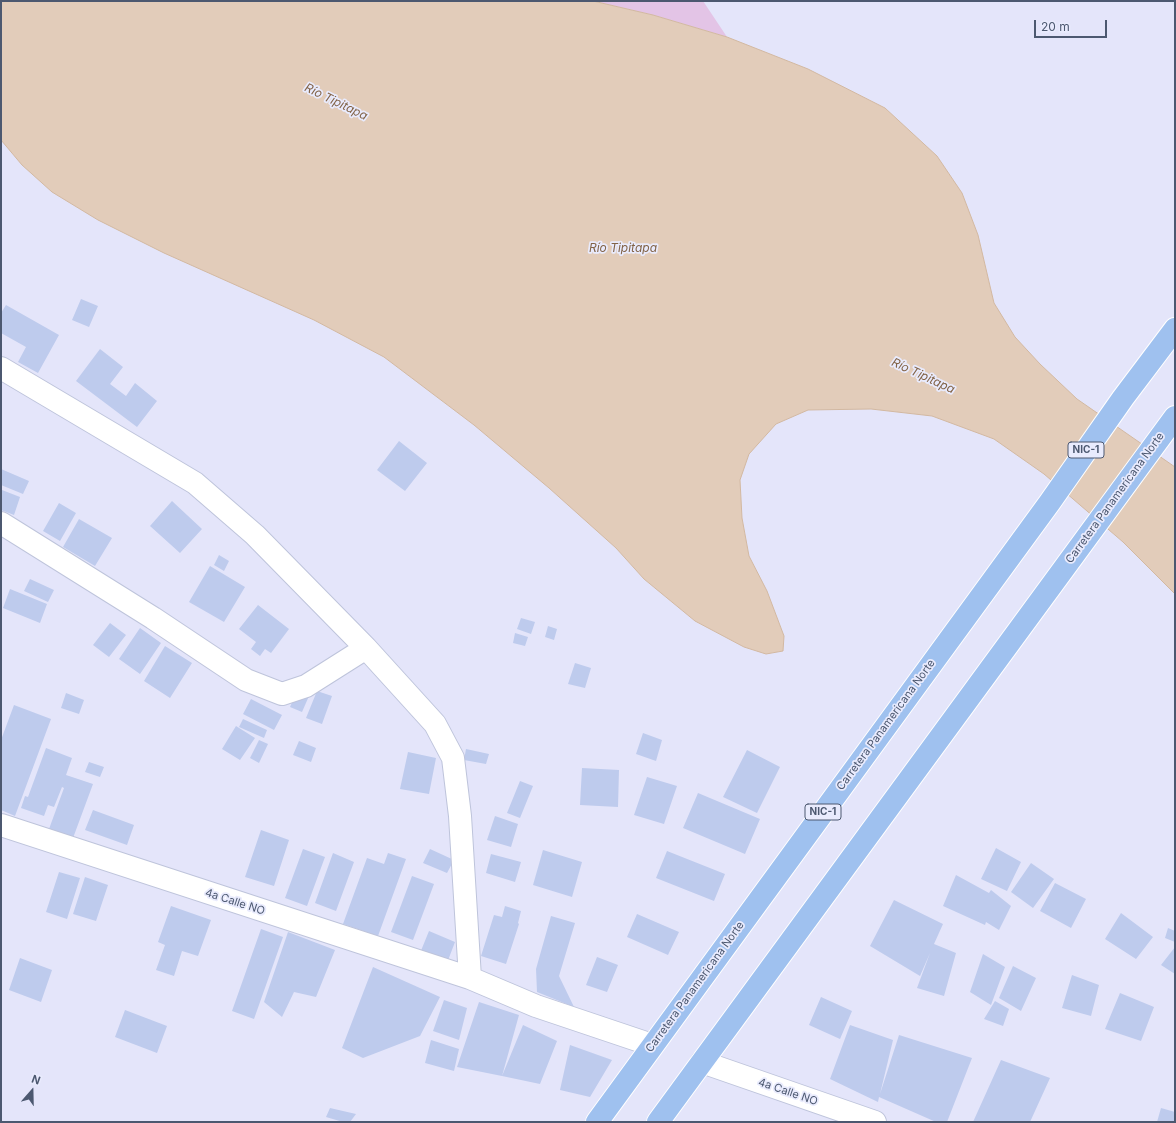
<!DOCTYPE html>
<meta charset="utf-8">
<style>
body{margin:0}
#map{position:relative;width:1176px;height:1123px;overflow:hidden;background:#e4e5fa;font-family:Inter,sans-serif}
canvas{display:block}
.frame{position:absolute;inset:0;border:2px solid #4c5870;pointer-events:none}
.north{position:absolute;left:12px;top:1071px;width:40px;height:40px;-webkit-text-stroke:3px #e9ebfd;paint-order:stroke;rotate:20deg;font-size:11px;font-weight:700;line-height:16px;text-align:center;color:#4c5870}
.north::after{content:'';display:block;margin:auto;width:14px;height:18px;background:#4c5870;clip-path:polygon(50% 0,100% 100%,50% 72%,0 100%)}
.scale{position:absolute;left:1034px;top:20px;width:73px;height:18px;box-sizing:border-box;border:2px solid #4c5870;border-top:0;padding-left:5px;font-size:12px;line-height:14px;white-space:nowrap;color:#4c5870;-webkit-text-stroke:3px #e9ebfd;paint-order:stroke}
</style>
<div id="map">
<canvas width="1176" height="1123"></canvas>
<div class="frame"></div>
<div class="north">N</div>
<div class="scale">20 m</div>
</div>
<script>
const g = document.querySelector('canvas').getContext('2d');
g.lineJoin = 'round';
function fill(path, color) { g.fillStyle = color; g.fill(path, 'evenodd'); }
const shape = rows => new Path2D(rows.map(r => 'M' + r).join(''));
function stroke(path, color, width, dash) { g.strokeStyle = color; g.lineWidth = width; g.lineCap = dash ? 'butt' : 'round'; g.setLineDash(dash || []); g.stroke(path); }
function label(font, color, halo, rows, align = 'center') {
  g.font = font + ' Inter,sans-serif'; g.lineWidth = 3.5; g.setLineDash([]); g.textBaseline = 'middle'; g.strokeStyle = halo; g.fillStyle = color; for (const [text, x, y, turn = 0] of rows) {
    g.save(); g.translate(x, y); g.rotate((+turn || 0) * Math.PI / 180); g.textAlign = isNaN(turn) ? turn : align; if (halo) g.strokeText(text, 0, 0); g.fillText(text, 0, 0); g.restore();
  }
}
fill(shape([
 [593,1,703,1,727,37,653,15]
]), '#e3c4e6');
const water = shape([
 [1,1,593,1,653,15,727,37,808,69,885,108,937,156,962,193,978,235,994,303,1015,337,1040,364,1077,399,1175,467,1175,594,1123,542,1044,474,994,439,932,416,871,409,808,410,776,424,749,454,740,480,742,518,749,556,767,591,784,636,783,651,766,654,744,647,695,621,644,579,616,548,549,488,474,425,384,357,314,320,164,253,98,220,52,192,22,165,1,140,1,1]
]);
fill(water, '#e2ccba');
stroke(water, '#d2b8a1', 1);
fill(shape([
 [81,299,98,306,89,327,72,320],
 [6,305,59,335,38,373,18,362,26,347,1,333,1,313],
 [100,349,123,367,110,384,126,396,135,383,157,401,137,427,76,381],
 [399,441,427,463,405,491,377,470],
 [1,469,29,481,23,494,1,485],
 [2,490,20,497,14,515,1,510],
 [172,501,202,529,180,553,150,526],
 [59,503,76,513,60,541,43,531],
 [79,519,112,538,95,566,63,547],
 [219,555,229,561,224,571,214,565],
 [210,566,245,587,224,622,189,602],
 [30,579,54,590,48,602,24,591],
 [10,589,47,604,40,623,3,608],
 [258,605,289,629,271,653,265,649,260,656,251,649,256,642,239,629],
 [521,618,535,622,531,634,517,629],
 [110,623,126,635,109,657,93,645],
 [548,626,557,629,554,640,545,637],
 [140,628,161,643,140,674,119,659],
 [515,633,528,637,525,646,513,643],
 [165,646,192,663,170,698,144,681],
 [575,663,591,668,585,688,568,684],
 [297,691,309,696,302,712,290,707],
 [317,691,332,696,322,724,306,718],
 [66,693,84,700,79,714,61,708],
 [251,699,282,715,274,730,243,714],
 [14,705,51,719,15,816,1,810,1,740],
 [243,719,267,730,264,738,239,727],
 [236,726,255,738,240,760,222,749],
 [643,733,662,740,656,761,636,754],
 [259,740,268,744,259,763,250,758],
 [299,741,316,748,311,762,293,755],
 [46,748,72,758,66,775,93,784,73,838,49,829,64,788,62,787,54,807,48,805,44,816,21,808,25,796,28,797],
 [466,749,489,754,486,764,464,760],
 [747,750,780,767,757,813,723,797],
 [408,752,436,758,429,794,400,789],
 [89,762,104,767,100,777,85,772],
 [582,768,619,770,618,807,580,805],
 [647,777,677,786,664,824,634,815],
 [520,781,533,786,520,818,507,813],
 [698,793,760,819,745,854,683,828],
 [93,810,134,825,127,845,85,830],
 [495,816,518,824,511,847,487,840],
 [261,830,289,840,274,886,245,877],
 [996,848,1021,862,1007,891,981,879],
 [303,849,325,857,307,906,285,898],
 [430,849,454,860,447,873,423,863],
 [543,850,582,862,572,897,533,885],
 [667,851,725,874,714,901,656,878],
 [333,853,354,862,336,911,315,903],
 [388,853,406,859,378,936,343,924,367,858,384,864],
 [491,854,521,862,515,882,486,873],
 [1031,863,1054,879,1033,908,1011,892],
 [59,872,80,878,67,919,46,912],
 [956,875,989,893,991,890,1011,906,999,930,986,922,985,925,943,906],
 [412,876,434,884,413,940,391,932],
 [85,877,108,885,96,921,73,914],
 [1055,883,1086,899,1071,928,1040,911],
 [894,900,943,924,934,944,956,953,944,996,917,988,930,953,920,976,870,946],
 [171,906,211,920,198,956,182,951,174,976,156,970,165,945,158,942],
 [505,906,521,911,518,923,519,924,506,964,481,956,494,915,502,917],
 [1121,913,1153,937,1136,959,1105,939],
 [637,914,679,932,668,955,627,937],
 [551,916,575,923,559,976,574,1007,537,992,536,969],
 [1168,928,1175,931,1175,942,1165,938],
 [261,929,283,937,254,1019,232,1011],
 [429,931,455,942,447,963,418,958],
 [288,932,335,950,316,997,294,992,282,1017,264,1002],
 [1175,947,1175,974,1161,965],
 [983,954,1005,967,991,1005,970,992],
 [597,957,618,965,607,992,586,985],
 [20,958,52,970,41,1002,9,990],
 [1013,966,1036,978,1021,1011,999,998],
 [373,967,440,997,420,1036,363,1058,342,1048],
 [1072,975,1099,985,1091,1016,1062,1008],
 [1120,993,1154,1007,1141,1041,1105,1029],
 [821,997,852,1011,840,1039,809,1025],
 [444,1000,467,1008,459,1040,433,1031],
 [995,1001,1009,1009,1003,1026,984,1019],
 [479,1002,519,1015,502,1076,457,1067],
 [125,1010,167,1026,157,1053,115,1037],
 [523,1025,557,1041,540,1084,502,1076],
 [850,1025,893,1040,880,1094,899,1035,972,1058,947,1122,936,1122,879,1097,878,1102,830,1079],
 [431,1040,459,1049,454,1071,425,1063],
 [570,1045,612,1060,590,1097,560,1090],
 [1001,1060,1050,1078,1030,1122,973,1122],
 [330,1108,356,1114,350,1122,343,1122,326,1117],
 [1161,1108,1175,1112,1175,1122,1157,1122]
]), '#becbed');
const street = shape([
 [1,368,195,483,255,535,366,648,435,724,453,758,460,816,470,978],
 [1,523,153,618,246,680,282,694,306,686,366,648],
 [1,825,470,978,536,1006,652,1045],
 [702,1062,875,1122]
]);
const highway = shape([
 [597,1122,1050,502,1123,398,1175,329],
 [658,1122,1175,417]
]);
stroke(street, '#bec4db', 24);
stroke(highway, '#fff', 24);
stroke(street, '#fff', 22);
stroke(highway, '#9fc1ef', 22);
for (const [x, y, w] of [
 [1086,450,36],
 [823,812,36]
]) { const box = new Path2D(); box.roundRect(x - w / 2, y - 8, w, 16, 3); g.fillStyle = '#e9ebfd'; g.fill(box); stroke(box, '#4c5870', 1); }
label('bold 10px', '#4c5870', null, [
 ["NIC-1",1086,450],
 ["NIC-1",823,812]
]);
label('11px', '#4c5870', '#e9ebfd', [
 ["Carretera Panamericana Norte",1115,498,-54],
 ["Carretera Panamericana Norte",886,725,-54],
 ["4a Calle NO",235,902,18],
 ["Carretera Panamericana Norte",695,987,-54],
 ["4a Calle NO",788,1092,19]
]);
label('italic 12px', '#826347', '#e9ebfd', [
 ["Río Tipitapa",336,102,26],
 ["Río Tipitapa",623,248],
 ["Río Tipitapa",923,376,25]
]);
</script>
